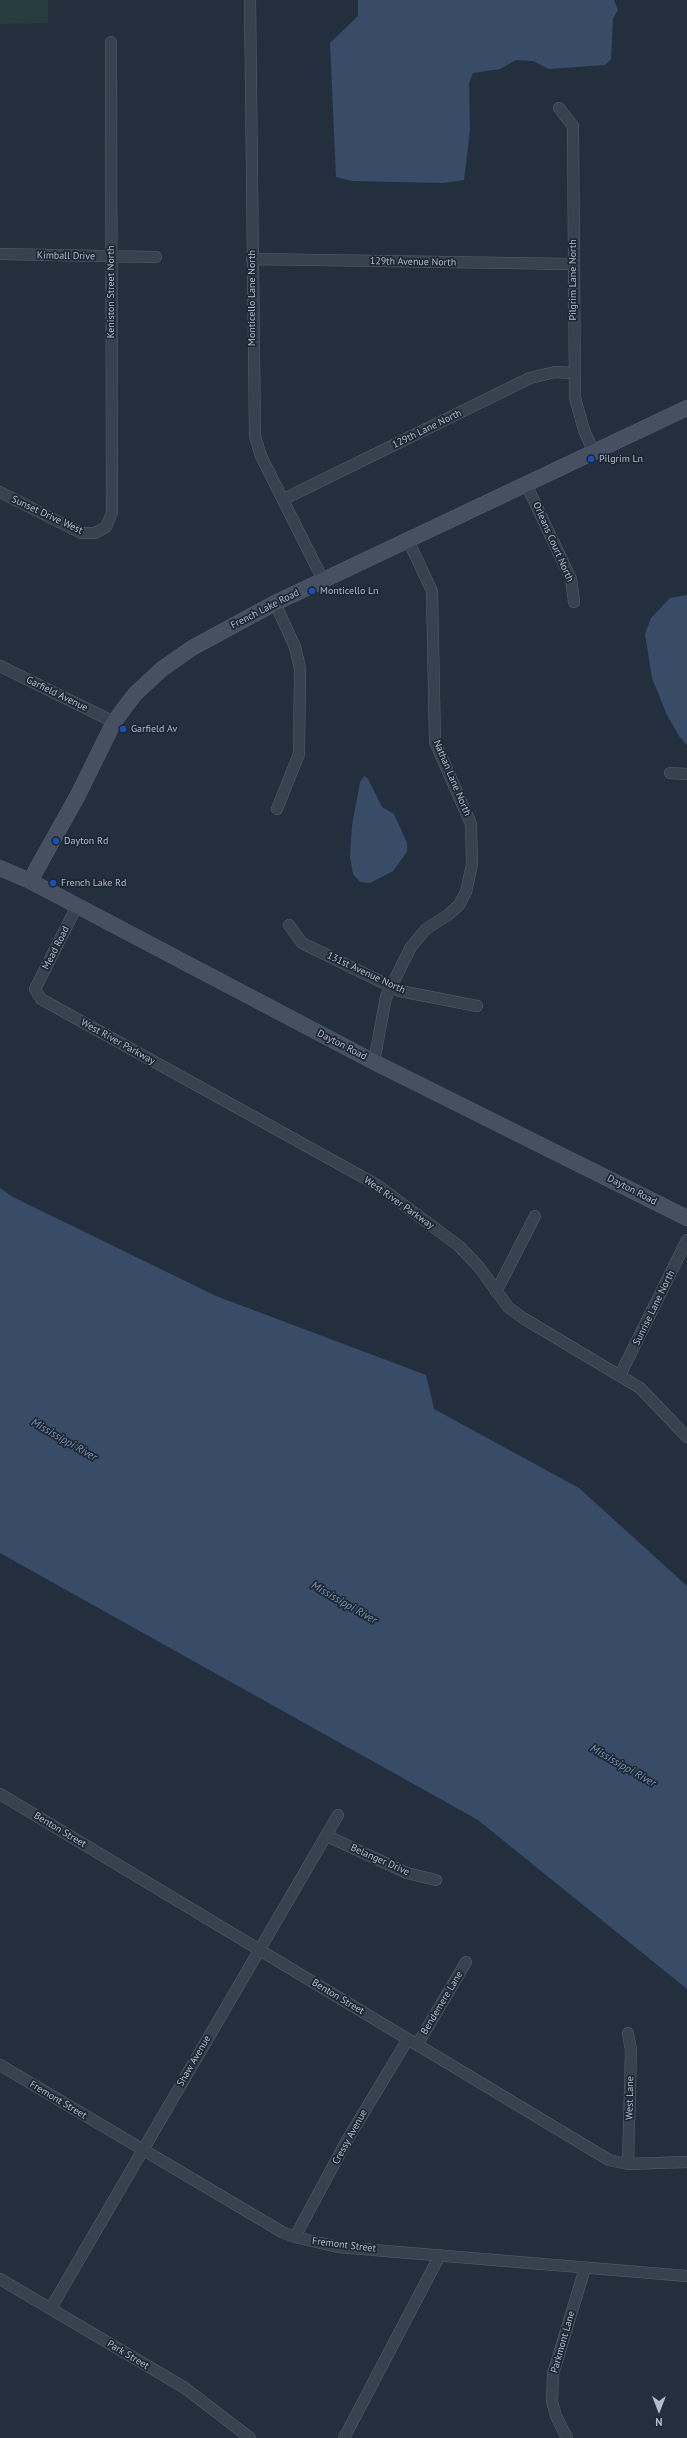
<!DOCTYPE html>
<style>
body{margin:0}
#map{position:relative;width:687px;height:2438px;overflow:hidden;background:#242f3e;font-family:"PT Sans",sans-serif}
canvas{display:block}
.north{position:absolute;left:639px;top:2390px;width:40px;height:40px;-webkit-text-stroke:3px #1d2633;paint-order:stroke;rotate:180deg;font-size:11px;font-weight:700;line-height:16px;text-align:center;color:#b4bcc9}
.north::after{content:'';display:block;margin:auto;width:14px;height:18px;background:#b4bcc9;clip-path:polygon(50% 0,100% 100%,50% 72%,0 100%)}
</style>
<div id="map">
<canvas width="687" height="2438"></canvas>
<div class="north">N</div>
</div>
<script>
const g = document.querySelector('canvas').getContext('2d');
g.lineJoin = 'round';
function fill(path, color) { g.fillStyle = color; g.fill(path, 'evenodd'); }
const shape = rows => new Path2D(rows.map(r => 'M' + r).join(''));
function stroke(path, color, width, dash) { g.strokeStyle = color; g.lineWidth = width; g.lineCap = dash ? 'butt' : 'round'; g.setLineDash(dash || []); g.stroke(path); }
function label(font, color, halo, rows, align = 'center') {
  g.font = font + ' "PT Sans",sans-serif'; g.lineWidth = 3.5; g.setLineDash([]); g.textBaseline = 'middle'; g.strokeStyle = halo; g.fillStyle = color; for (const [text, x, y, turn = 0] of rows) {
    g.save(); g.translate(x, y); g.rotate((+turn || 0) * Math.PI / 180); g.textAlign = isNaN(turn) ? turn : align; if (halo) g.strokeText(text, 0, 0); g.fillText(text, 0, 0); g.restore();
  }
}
fill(shape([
 [0,0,48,0,48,23,0,24]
]), '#263c3f');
fill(shape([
 [358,0,614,0,618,10,613,18,611,59,605,65,549,69,533,61,516,60,500,69,473,73,469,83,470,130,464,180,443,183,352,181,336,177,330,43,358,16],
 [687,595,687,745,679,736,667,715,652,678,645,634,651,618,670,598],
 [364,776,368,779,382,807,394,814,407,843,407,852,393,871,370,883,360,882,353,874,350,857,352,826,360,782],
 [0,1188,13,1197,216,1296,426,1375,434,1409,579,1488,687,1586,687,1989,478,1820,0,1553]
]), '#394c67');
const street = shape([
 [250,0,255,436,261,456,323,580],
 [559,108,573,126,575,398,584,430,594,453],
 [0,254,156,257],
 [252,259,573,264],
 [526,484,571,579,574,602],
 [0,492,81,533,95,533,106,527,112,513,111,42],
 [284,499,530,378,555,372,574,373],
 [275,603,295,647,300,668,299,754,277,809],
 [0,666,114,722],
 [670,773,687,774],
 [77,906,35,989,41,999,377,1185,459,1246,479,1267,508,1307,523,1318,640,1388,687,1437],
 [289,925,302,943,400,991,477,1006],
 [374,1062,386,997,411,947,426,929,448,915,459,905,466,892,472,864,471,824,435,742,432,591,408,540],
 [496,1292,535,1216],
 [620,1375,687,1240],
 [0,1794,609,2160,628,2164,687,2162],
 [327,1836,407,1873,436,1880],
 [628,2033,631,2050,628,2164],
 [417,2045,466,1962],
 [0,2065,282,2232,295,2237,338,2247,687,2276],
 [295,2237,346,2142,408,2039],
 [0,2279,185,2388,250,2438],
 [51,2308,338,1815],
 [344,2438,440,2255],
 [567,2438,556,2416,552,2401,553,2374,585,2268]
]);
const secondary = shape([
 [0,868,30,881,374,1062,687,1218],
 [30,881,78,795,114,722,135,694,162,669,192,648,275,603,687,408]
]);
stroke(street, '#565f6c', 12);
stroke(secondary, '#565f6c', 16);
stroke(street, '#38414e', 11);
stroke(secondary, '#465061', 15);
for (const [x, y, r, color] of [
 [591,459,4,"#1a4fb4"],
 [312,591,4,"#1a4fb4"],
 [123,729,4,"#1a4fb4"],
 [56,841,4,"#1a4fb4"],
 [53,883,4,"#1a4fb4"]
]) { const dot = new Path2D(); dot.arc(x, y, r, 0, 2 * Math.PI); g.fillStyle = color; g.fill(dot); stroke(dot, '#1d2633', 1.5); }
label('10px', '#b4bcc9', '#1d2633', [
 ["Kimball Drive",66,256,1],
 ["129th Avenue North",413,262,1],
 ["Pilgrim Lane North",573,280,-90],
 ["Keniston Street North",111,292,-90],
 ["Monticello Lane North",252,298,-90],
 ["129th Lane North",427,429,-26],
 ["Sunset Drive West",47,515,25],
 ["Orleans Court North",553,542,66],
 ["French Lake Road",265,609,-27],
 ["Garfield Avenue",57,694,26],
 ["Nathan Lane North",452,778,67],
 ["Mead Road",56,948,-63],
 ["131st Avenue North",366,973,25],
 ["West River Parkway",118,1042,29],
 ["Dayton Road",342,1045,27],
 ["Dayton Road",632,1190,27],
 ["West River Parkway",399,1203,35],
 ["Sunrise Lane North",654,1308,-64],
 ["Benton Street",60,1830,31],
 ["Belanger Drive",380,1860,24],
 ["Benton Street",338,1997,31],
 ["Bendemere Lane",442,2003,-59],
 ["Shaw Avenue",194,2061,-60],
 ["West Lane",630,2098,-89],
 ["Fremont Street",58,2100,31],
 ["Cressy Avenue",350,2137,-61],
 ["Fremont Street",344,2245,7],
 ["Parkmont Lane",563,2342,-74],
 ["Park Street",128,2355,31]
]);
label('10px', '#b4bcc9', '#1d2633', [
 ["Pilgrim Ln",599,459],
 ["Monticello Ln",320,591],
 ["Garfield Av",131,729],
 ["Dayton Rd",64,841],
 ["French Lake Rd",61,883]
], 'left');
label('italic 11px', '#7c92b1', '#1d2633', [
 ["Mississippi River",64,1440,30],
 ["Mississippi River",344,1603,30],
 ["Mississippi River",623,1766,30]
]);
</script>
